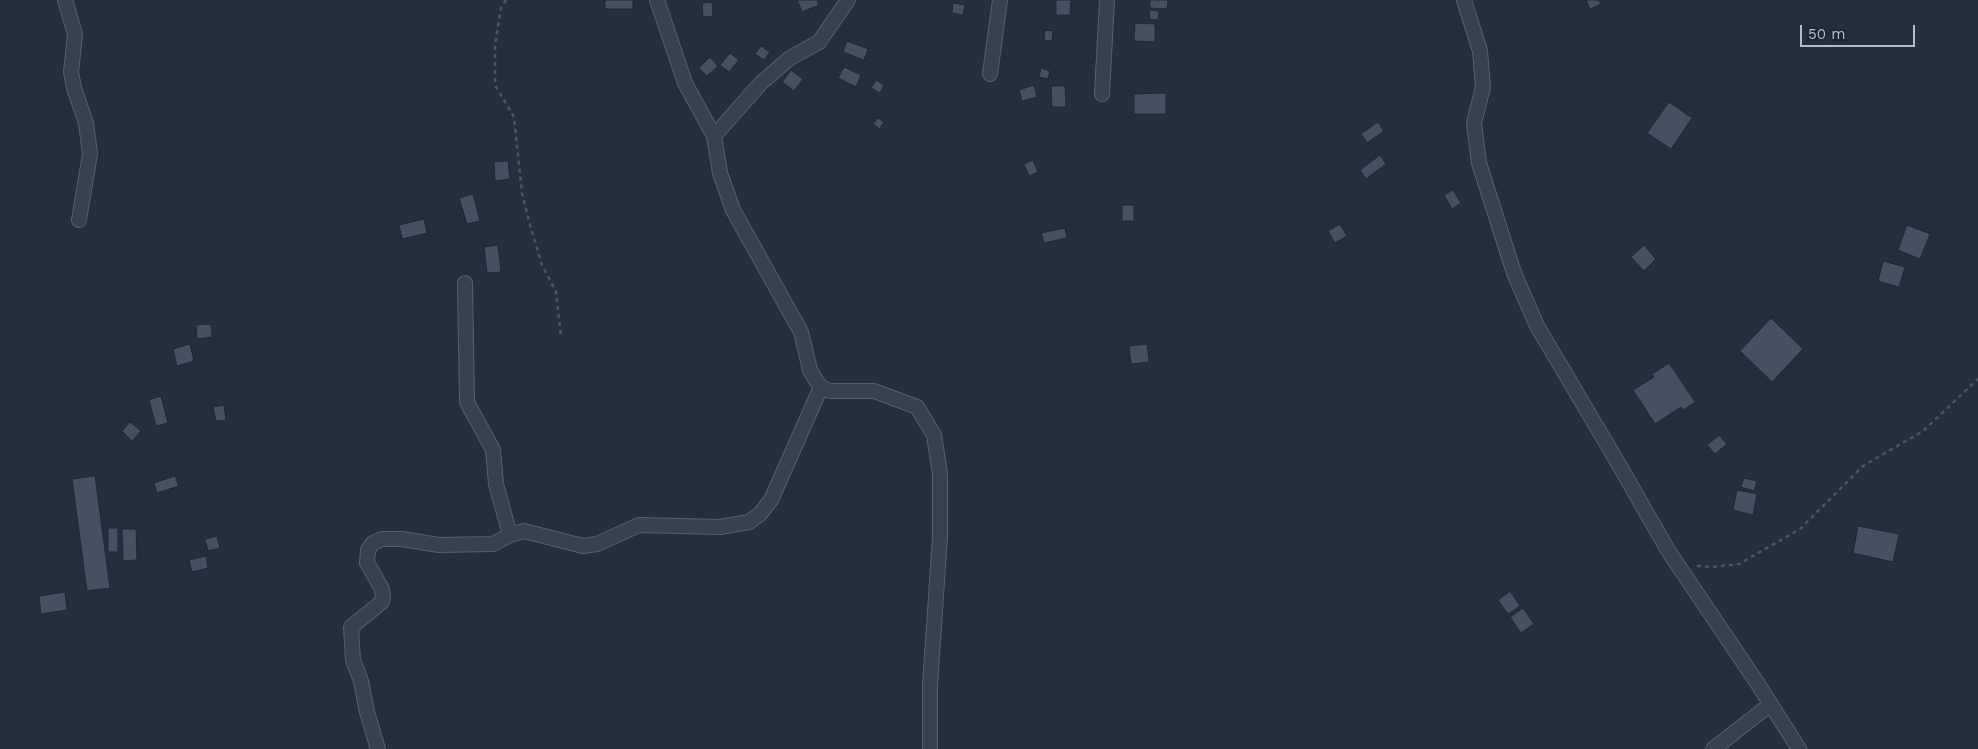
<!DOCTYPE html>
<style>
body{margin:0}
#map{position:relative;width:1978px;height:749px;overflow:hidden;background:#242f3e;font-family:"Work Sans",sans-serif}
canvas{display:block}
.scale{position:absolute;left:1800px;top:25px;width:115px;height:22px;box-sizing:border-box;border:2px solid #b4bcc9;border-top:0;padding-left:6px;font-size:15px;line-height:18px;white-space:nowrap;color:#b4bcc9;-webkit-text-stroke:4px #1d2633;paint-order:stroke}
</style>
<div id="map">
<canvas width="1978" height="749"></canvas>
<div class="scale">50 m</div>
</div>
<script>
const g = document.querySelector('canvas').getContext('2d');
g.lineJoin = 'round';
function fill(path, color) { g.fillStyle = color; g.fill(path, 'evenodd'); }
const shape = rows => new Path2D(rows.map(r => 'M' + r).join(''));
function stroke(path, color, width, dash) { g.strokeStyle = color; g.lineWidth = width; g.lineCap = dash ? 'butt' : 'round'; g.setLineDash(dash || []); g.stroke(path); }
const building = shape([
 [605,0,633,0,633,9,605,9,605,0],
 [797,0,817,0,819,5,802,12,797,0],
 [1056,0,1071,0,1070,15,1056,15,1056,0],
 [1150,0,1168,0,1167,9,1150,8,1150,0],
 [1586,0,1599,0,1601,4,1590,9,1586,0],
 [712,2,713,16,703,17,702,3,712,2],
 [953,3,965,5,963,15,952,13,953,3],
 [1150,10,1159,11,1158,20,1149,19,1150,10],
 [1135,23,1155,24,1155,42,1134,41,1135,23],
 [1045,30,1053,31,1052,41,1044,41,1045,30],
 [847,41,868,49,864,60,843,52,847,41],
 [761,46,770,52,764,60,755,54,761,46],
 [730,53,739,60,729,72,720,65,730,53],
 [710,57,718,66,707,76,699,68,710,57],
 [844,67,861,75,856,87,838,78,844,67],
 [1041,68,1050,71,1048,79,1039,77,1041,68],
 [791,70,803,79,794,91,782,82,791,70],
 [876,80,884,85,880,93,871,88,876,80],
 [1034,85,1037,97,1022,101,1019,90,1034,85],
 [1051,86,1065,86,1066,107,1052,107,1051,86],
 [1166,93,1166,114,1134,114,1134,94,1166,93],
 [1669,102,1692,118,1671,149,1647,133,1669,102],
 [878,118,884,122,880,129,873,124,878,118],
 [1378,122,1384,131,1367,143,1361,134,1378,122],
 [1380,155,1386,164,1366,179,1360,170,1380,155],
 [1033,160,1038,172,1029,176,1024,164,1033,160],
 [508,161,510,179,495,181,494,162,508,161],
 [1453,190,1461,203,1452,209,1444,195,1453,190],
 [473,194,480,221,467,224,459,198,473,194],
 [1122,205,1134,205,1134,221,1122,221,1122,205],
 [424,219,427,233,402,239,399,225,424,219],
 [1340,224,1347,236,1335,243,1328,231,1340,224],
 [1907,225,1930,234,1920,259,1898,250,1907,225],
 [1065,228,1067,238,1044,243,1041,233,1065,228],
 [498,245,501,272,487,273,484,247,498,245],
 [1644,245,1656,259,1644,271,1631,257,1644,245],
 [1883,261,1905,267,1899,287,1878,281,1883,261],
 [1771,318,1803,349,1772,382,1740,351,1771,318],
 [211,324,212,337,197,339,196,325,211,324],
 [190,344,194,361,177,366,173,349,190,344],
 [1147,344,1149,362,1131,364,1129,346,1147,344],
 [1669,363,1695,402,1683,410,1681,407,1655,424,1633,390,1654,377,1652,374,1669,363],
 [161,396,168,423,156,426,149,400,161,396],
 [224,405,226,420,216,421,213,407,224,405],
 [130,422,141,431,132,441,122,431,130,422],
 [1719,435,1727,444,1715,454,1707,445,1719,435],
 [95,476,110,588,87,591,72,479,95,476],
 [175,476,179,486,157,493,154,483,175,476],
 [1744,478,1757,481,1754,491,1741,487,1744,478],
 [1737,490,1757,494,1753,515,1733,510,1737,490],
 [1858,526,1899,534,1893,562,1853,553,1858,526],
 [108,528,118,528,118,552,108,552,108,528],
 [122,529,136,529,137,560,123,561,122,529],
 [217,536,220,548,208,551,205,539,217,536],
 [206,556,208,568,192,572,189,560,206,556],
 [1510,591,1520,606,1508,614,1498,600,1510,591],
 [65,592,67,610,41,614,39,596,65,592],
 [1523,608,1534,624,1521,633,1510,617,1523,608]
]);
fill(building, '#455162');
stroke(building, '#1f2835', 1);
const street = shape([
 [65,0,75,34,71,72,74,88,86,123,90,154,79,220],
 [657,0,685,83,714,136,720,173,733,210,801,332,810,370,815,379,821,387,830,391,874,391,917,407,934,435,940,474,940,537,930,685,930,749],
 [1464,0,1480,51,1483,87,1474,123,1479,163,1514,273,1537,326,1614,456,1669,552,1756,681,1799,749],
 [990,74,1000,0],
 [1102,94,1107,0],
 [714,136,761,83,790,58,819,42,848,0],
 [465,283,467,402,493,450,496,484,510,535],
 [378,749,367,712,361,681,353,660,351,627,382,602,383,596,382,589,367,563,368,550,373,543,382,539,402,539,439,545,493,544,510,535,524,531,583,546,597,544,639,525,720,527,749,522,760,514,771,500,821,387],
 [1713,749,1771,704]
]);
stroke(street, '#565f6c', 16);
stroke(shape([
 [506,0,501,8,495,45,495,85,514,117,522,193,530,225,542,265,556,292,561,337],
 [1697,566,1712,567,1739,564,1800,529,1863,466,1923,431,1978,379]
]), '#44595c', 2.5, [4, 4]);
stroke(street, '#38414e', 14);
</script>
